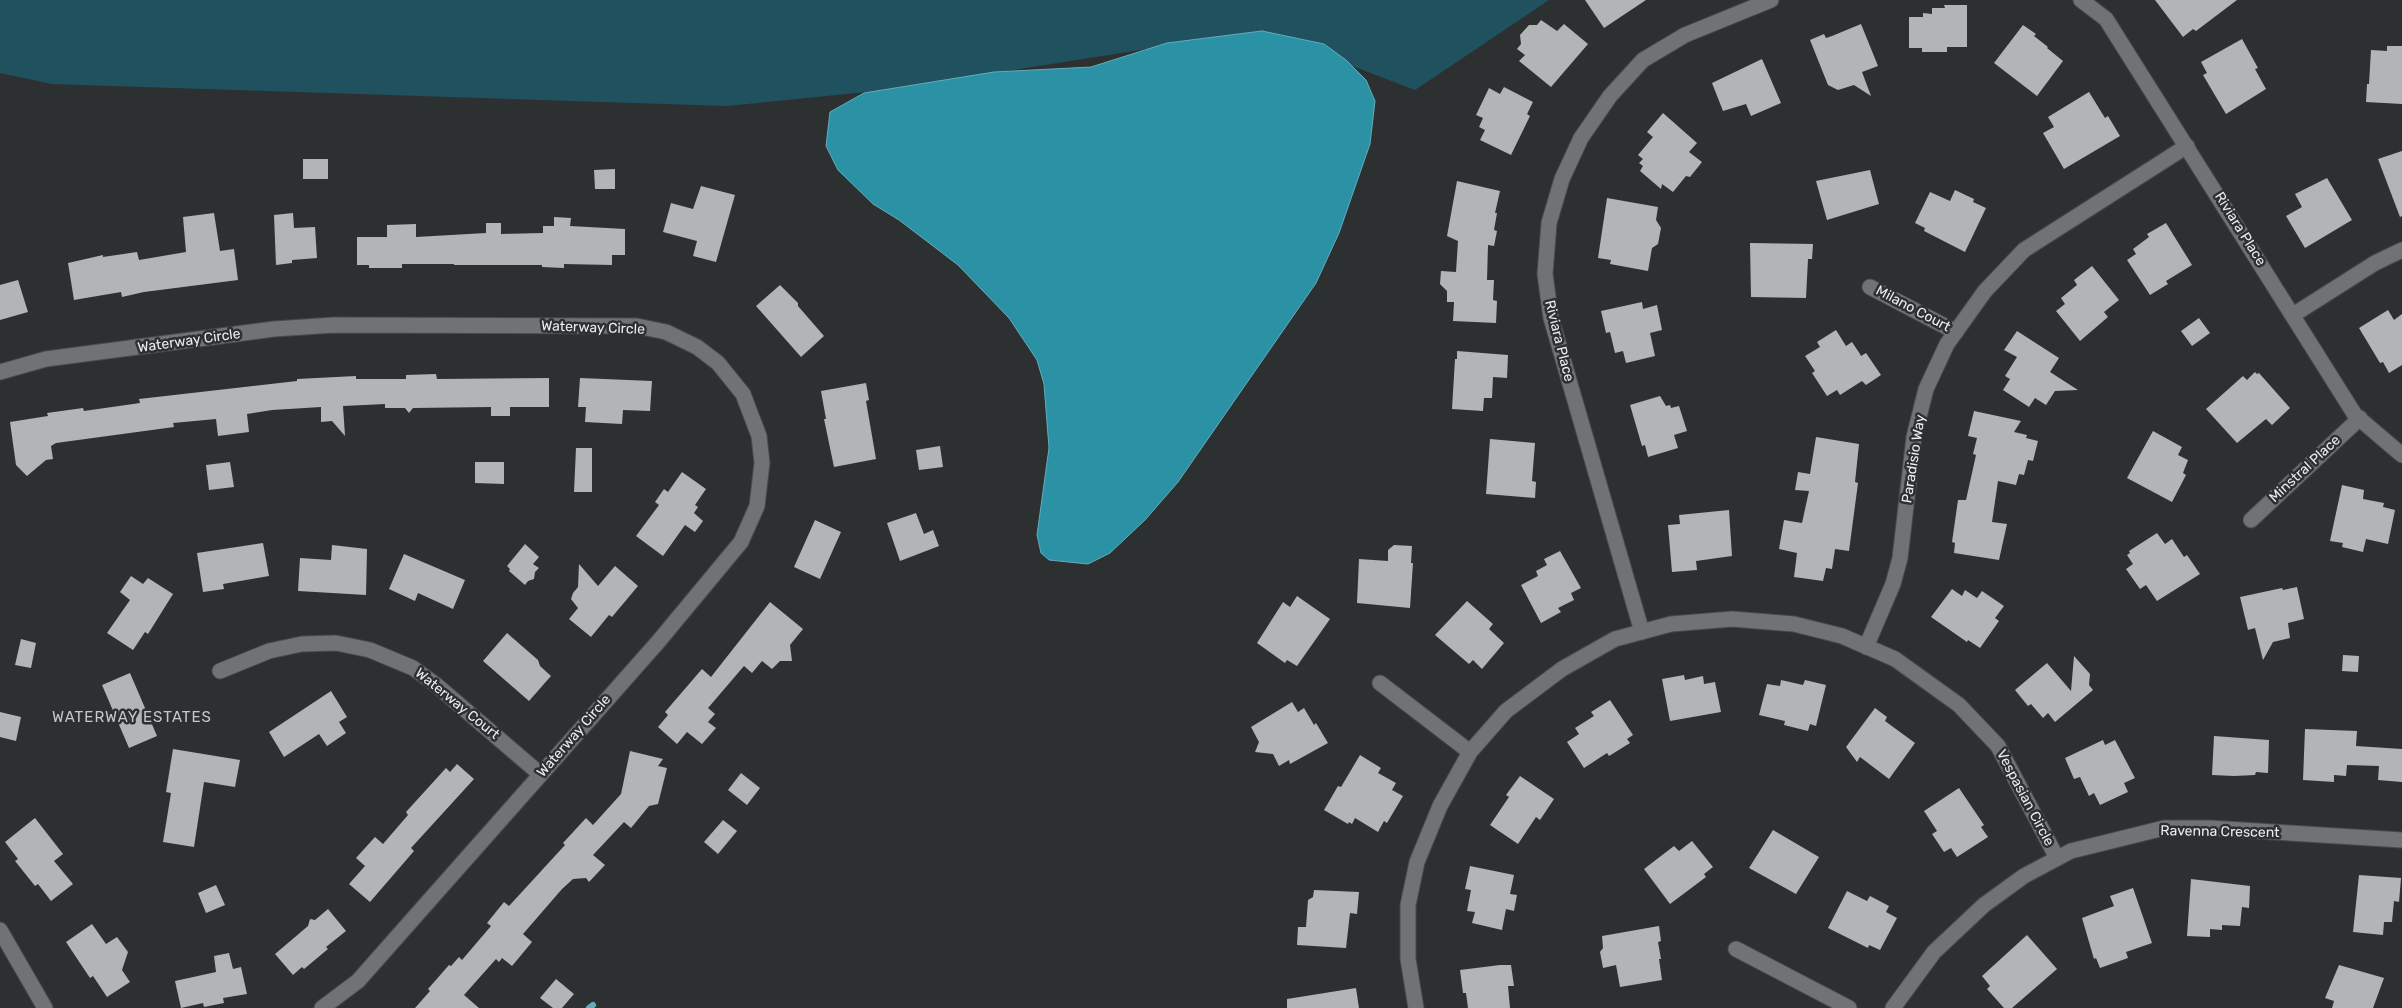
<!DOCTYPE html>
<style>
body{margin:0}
canvas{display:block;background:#2d3031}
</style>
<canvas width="2402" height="1008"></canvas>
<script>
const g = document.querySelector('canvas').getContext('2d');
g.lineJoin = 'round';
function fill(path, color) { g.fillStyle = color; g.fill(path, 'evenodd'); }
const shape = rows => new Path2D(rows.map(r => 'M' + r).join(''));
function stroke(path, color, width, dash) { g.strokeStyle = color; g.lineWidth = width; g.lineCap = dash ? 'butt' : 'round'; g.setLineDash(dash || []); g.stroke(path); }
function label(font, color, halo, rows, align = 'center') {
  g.font = font + ' Rubik,sans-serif'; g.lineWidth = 5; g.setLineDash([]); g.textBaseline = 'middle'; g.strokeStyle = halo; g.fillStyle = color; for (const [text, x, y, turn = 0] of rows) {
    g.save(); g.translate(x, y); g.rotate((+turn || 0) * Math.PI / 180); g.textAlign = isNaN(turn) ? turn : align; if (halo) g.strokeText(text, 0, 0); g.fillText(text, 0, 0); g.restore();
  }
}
fill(shape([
 [0,0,1549,0,1415,90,1261,31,886,90,727,106,52,84,0,73]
]), '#1f525e');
const water = shape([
 [1262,31,1324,44,1346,60,1366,80,1375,101,1370,144,1339,233,1316,283,1178,482,1145,520,1110,553,1088,564,1049,560,1041,553,1037,535,1049,448,1044,384,1037,360,1009,318,958,265,899,220,873,204,838,170,826,146,830,112,864,93,994,72,1091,67,1167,43,1262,31]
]);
fill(water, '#2b91a5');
stroke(water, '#64acbb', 1);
stroke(shape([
 [589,1008,593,1005]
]), '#64acbb', 6);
fill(shape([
 [1585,0,1646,0,1604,28],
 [2155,0,2237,0,2196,31,2193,29,2183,37],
 [1944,5,1967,5,1967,47,1947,47,1947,52,1922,52,1922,48,1909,48,1909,17,1923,17,1923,13,1932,14,1932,8,1945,8],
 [1541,20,1557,31,1564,24,1588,44,1551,87,1519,61,1525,55,1517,49,1521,44,1520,35,1529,25,1537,25],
 [1861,24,1878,66,1862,72,1871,96,1854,85,1838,90,1828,85,1810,40,1824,34,1826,38,1832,36],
 [2023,25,2036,34,2034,36,2048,47,2047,48,2063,61,2037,96,1994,63],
 [2242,39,2258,68,2255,69,2266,89,2226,114,2203,75,2207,73,2201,62],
 [2387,46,2402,46,2402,104,2366,102,2367,84,2369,84,2371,50,2387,51],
 [1762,59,1781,103,1751,116,1746,104,1723,111,1712,83],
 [1504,87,1533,102,1527,114,1530,116,1511,155,1480,140,1485,130,1479,127,1483,118,1476,115,1489,88,1500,94],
 [2089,92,2105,118,2108,116,2120,136,2064,169,2043,133,2054,127,2048,117],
 [1663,113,1697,143,1689,152,1702,162,1690,177,1686,176,1673,192,1662,184,1661,189,1640,171,1643,166,1639,163,1643,159,1638,155,1653,137,1647,132],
 [2402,151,2402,216,2400,217,2378,159],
 [303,159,328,159,328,179,303,179],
 [615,169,615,189,595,189,594,170],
 [1870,170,1879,204,1827,220,1816,181],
 [2327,178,2352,220,2305,248,2286,216,2302,207,2295,194],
 [1457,181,1500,191,1495,213,1497,213,1494,230,1497,231,1494,246,1488,245,1487,280,1494,280,1493,300,1497,301,1496,323,1453,321,1454,302,1447,302,1447,291,1440,284,1441,271,1456,272,1458,241,1447,236],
 [701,186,735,195,716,262,693,256,697,241,663,232,671,203,693,209],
 [1955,190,1974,199,1973,202,1986,208,1965,252,1924,231,1925,228,1915,223,1930,192,1950,201],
 [1607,198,1658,207,1656,220,1661,228,1658,244,1652,248,1648,271,1610,264,1611,260,1598,258],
 [214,213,220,251,234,249,238,280,144,292,122,297,121,292,74,300,68,263,103,255,103,257,137,252,139,260,186,252,183,217],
 [293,213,294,228,315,227,317,258,292,260,292,263,276,265,274,215],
 [554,217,571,218,570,226,625,229,625,255,612,255,612,265,564,264,564,268,542,267,542,265,454,265,454,264,402,264,402,268,369,268,369,265,357,265,357,237,387,237,387,225,416,224,416,237,486,233,486,223,501,223,501,234,543,233,543,226,554,226],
 [2166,223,2192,265,2166,281,2168,284,2150,295,2127,260,2136,254,2133,249,2149,237,2147,234],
 [1750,243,1813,244,1812,259,1808,259,1806,298,1751,297],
 [2092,266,2119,300,2104,312,2108,317,2080,341,2056,311,2065,304,2061,298,2077,285,2074,280],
 [18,280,28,312,0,320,0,285],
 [780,285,798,303,798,306,824,336,801,357,756,306],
 [1642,302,1643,309,1657,305,1662,330,1650,333,1655,356,1626,363,1623,351,1615,353,1610,332,1606,333,1601,311],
 [2388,310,2394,320,2402,314,2402,365,2389,373,2383,362,2380,363,2359,328],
 [2199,318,2210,333,2192,346,2181,331],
 [1836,330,1846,346,1852,342,1860,354,1861,356,1866,353,1881,375,1866,385,1862,381,1840,395,1837,390,1827,396,1812,373,1815,371,1805,356,1820,347,1817,342],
 [2017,331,2059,358,2050,372,2078,390,2055,391,2046,405,2035,398,2029,407,2003,390,2010,379,2005,376,2017,357,2004,350],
 [1457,351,1508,355,1507,378,1493,377,1492,398,1484,398,1483,411,1452,409,1455,359,1457,359],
 [2255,372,2257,374,2259,373,2290,408,2272,425,2266,419,2237,443,2206,409,2243,376,2247,380],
 [436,374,437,379,549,378,549,407,510,407,510,416,491,416,491,407,413,408,409,413,405,408,385,408,385,404,343,406,345,436,332,421,321,422,321,407,272,410,247,414,249,432,218,436,216,419,173,423,174,427,56,443,51,446,53,459,46,460,27,476,16,465,10,422,48,416,47,413,83,408,84,411,140,403,139,399,297,381,297,379,356,376,356,379,406,379,406,375],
 [580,378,652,381,650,411,623,410,622,424,585,422,586,407,578,407],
 [866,383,869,400,866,401,876,459,834,467,824,419,826,419,821,391],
 [1660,396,1666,406,1670,405,1671,408,1679,406,1687,431,1674,435,1678,448,1648,457,1645,445,1642,446,1630,405],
 [1974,411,2021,421,2014,432,2027,435,2026,438,2038,441,2033,461,2028,460,2024,475,2019,474,2016,485,1998,481,1992,522,2007,524,1999,560,1954,553,1955,543,1952,542,1958,500,1966,500,1976,455,1973,454,1977,438,1968,436],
 [2153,431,2182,447,2178,455,2188,460,2183,473,2186,475,2172,502,2127,478],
 [1816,437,1859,444,1855,482,1858,483,1849,551,1835,549,1832,569,1826,568,1823,581,1794,577,1797,553,1779,549,1784,520,1802,523,1809,491,1795,490,1798,472,1810,474],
 [1490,439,1535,443,1532,481,1536,482,1535,498,1486,494],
 [940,446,943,467,919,470,916,450],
 [576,448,592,448,592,492,574,492],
 [230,462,234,487,209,490,206,465],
 [475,462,504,462,504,484,475,483],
 [682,472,706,489,695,505,698,507,694,513,703,521,695,532,685,525,663,556,636,536,659,505,655,502,664,489,668,492],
 [2342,485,2364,490,2363,499,2384,503,2383,507,2395,510,2388,544,2366,539,2363,552,2342,547,2343,543,2330,541],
 [1729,510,1732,556,1696,561,1697,570,1672,572,1668,525,1680,524,1679,515],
 [916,513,924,534,933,530,939,546,900,561,887,523],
 [815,520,841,532,820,579,794,567],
 [2157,533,2165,544,2172,539,2184,557,2187,555,2200,574,2157,601,2146,585,2140,589,2126,569,2133,564,2127,555,2130,553,2129,551],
 [263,543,269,576,223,584,224,589,203,592,197,553],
 [525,544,539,557,533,564,539,568,535,572,534,579,528,581,525,585,509,571,510,569,507,566],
 [332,545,367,549,366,595,298,591,300,558,331,560],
 [1394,545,1412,546,1411,563,1413,563,1410,608,1357,603,1359,559,1388,561,1388,550],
 [1560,551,1581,588,1571,593,1574,600,1558,608,1561,612,1541,623,1521,585,1538,576,1536,571,1547,565,1544,559],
 [404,554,465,580,453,609,418,593,415,601,389,589],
 [579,564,598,586,615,566,638,586,612,617,609,615,591,637,569,619,578,608,571,599,573,593,578,587],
 [131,576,143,584,148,578,173,594,148,634,145,632,133,650,107,633,130,600,120,592],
 [2297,587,2304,619,2288,623,2290,638,2273,642,2263,660,2255,628,2248,630,2240,597,2282,588,2283,590],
 [1952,589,1962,596,1965,590,1977,598,1982,591,2004,606,1995,618,1999,621,1980,648,1968,640,1967,642,1931,617],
 [1297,596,1330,619,1297,666,1287,660,1285,663,1257,643,1283,602,1290,607],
 [1467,601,1493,624,1489,629,1504,643,1482,669,1473,660,1469,664,1435,635],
 [770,602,803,629,790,645,792,661,780,661,772,669,762,661,752,673,744,666,708,708,715,714,708,722,716,728,702,744,687,732,677,744,658,727,668,715,665,712,702,669,711,677],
 [507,633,538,660,540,666,551,676,529,701,483,661],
 [21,639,36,643,31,668,15,665],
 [2343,655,2359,656,2358,672,2342,671],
 [2074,656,2090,674,2089,685,2093,690,2055,722,2048,713,2043,718,2031,704,2028,706,2015,690,2047,663,2071,691],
 [130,673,157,736,129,748,102,685],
 [1684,675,1685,680,1703,676,1704,684,1715,682,1721,712,1670,721,1662,679],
 [1781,680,1803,685,1805,680,1826,685,1816,726,1810,724,1808,731,1784,725,1785,721,1759,715,1767,684,1780,686],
 [331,691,347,717,339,722,346,733,327,746,319,734,284,757,269,732],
 [1610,700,1633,735,1627,739,1630,743,1609,756,1607,753,1584,768,1567,742,1579,734,1575,728,1594,716,1591,712],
 [1292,702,1298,712,1304,708,1314,725,1316,723,1328,743,1290,764,1289,760,1279,766,1273,754,1255,752,1259,742,1251,727],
 [1875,708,1887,717,1885,721,1915,743,1889,779,1860,757,1857,762,1846,747],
 [0,712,21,717,16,741,0,737],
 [2305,729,2357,731,2356,746,2402,749,2402,782,2378,780,2379,766,2347,765,2346,776,2334,775,2334,782,2303,780],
 [2214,736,2269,740,2268,773,2256,772,2255,775,2234,776,2212,775],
 [2103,740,2105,745,2115,740,2135,778,2124,783,2128,792,2100,805,2094,793,2089,796,2080,777,2074,779,2065,758],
 [173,749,240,760,235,787,204,782,194,847,163,842,171,793,166,792],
 [630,751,663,759,658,766,667,768,658,804,649,806,631,828,624,822,593,855,605,865,589,882,586,878,573,879,562,889,523,934,532,942,512,966,502,958,499,962,496,959,464,995,479,1008,415,1008,430,991,428,989,449,965,451,966,459,957,462,960,491,926,487,923,504,902,509,906,565,845,563,843,586,818,593,825,621,794],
 [1360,755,1381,768,1378,773,1396,783,1392,790,1403,796,1387,823,1384,821,1378,832,1355,818,1352,824,1349,822,1348,824,1324,810,1338,786,1341,787],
 [457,764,474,779,411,848,414,851,370,902,349,884,365,866,356,858,375,837,383,844,408,815,406,812,446,768,450,772],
 [741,773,760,788,747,805,728,790],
 [1520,776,1554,799,1540,820,1536,817,1518,844,1490,825,1509,797,1506,795],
 [1959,788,1984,825,1981,827,1988,837,1957,857,1951,848,1944,852,1932,834,1937,831,1924,811],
 [35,818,63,854,54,861,73,884,51,901,38,884,35,886,15,861,18,859,5,842],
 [723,820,737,831,718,854,704,842],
 [1773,830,1819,857,1796,894,1749,868],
 [1692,841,1713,867,1704,874,1706,877,1670,904,1644,869,1674,846,1679,851],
 [1470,866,1514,875,1510,894,1517,895,1514,911,1506,909,1502,930,1472,923,1475,912,1467,911,1471,890,1465,889],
 [2359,875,2401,878,2399,902,2394,901,2392,922,2384,922,2383,935,2353,932],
 [2191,879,2250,886,2249,908,2242,907,2240,926,2222,925,2222,930,2210,929,2210,937,2187,936],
 [216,885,225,905,206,913,198,893],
 [2133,888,2152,943,2126,952,2128,958,2100,968,2096,958,2094,959,2082,918,2114,906,2110,896],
 [1314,890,1359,892,1357,914,1350,913,1346,948,1297,945,1298,927,1306,927,1308,900,1313,897],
 [1847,891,1867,901,1870,896,1889,906,1886,912,1897,918,1880,950,1869,945,1868,948,1828,928],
 [328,909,346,931,326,947,328,949,304,969,302,967,293,975,275,954,308,926,310,919,315,920],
 [92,924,106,944,117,937,128,952,122,970,130,982,107,997,93,976,90,978,66,942],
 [1659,926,1661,941,1658,942,1661,959,1659,959,1662,980,1620,987,1616,965,1603,968,1600,952,1603,948,1602,936],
 [2027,935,2057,969,2012,1008,2004,1008,1987,989,1990,986,1982,976],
 [229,953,233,969,241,967,247,994,223,998,224,1003,204,1007,203,1003,181,1008,175,981,216,972,214,956],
 [1500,965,1511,965,1514,986,1508,986,1510,1008,1468,1008,1466,993,1463,993,1460,970],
 [2339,965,2384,978,2373,1008,2332,1008,2334,1001,2325,998],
 [556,979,574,994,562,1008,553,1008,540,998],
 [1356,988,1359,1008,1287,1008,1287,999]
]), '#b1b5b7');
const minor = shape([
 [2081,0,2106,19,2355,415,2402,455],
 [1870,287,1956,332],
 [2293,315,2375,263,2402,250],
 [0,372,46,359,274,329,334,325,637,326,666,332,697,347,718,363,743,394,759,436,762,463,757,506,741,542,658,642,358,981,322,1008],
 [2251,520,2360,418],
 [1642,632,1551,318,1545,274,1549,223,1562,179,1581,138,1610,96,1643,60,1685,35,1771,0],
 [1866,647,1893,584,1900,558,1914,437,1926,389,1947,344,1985,291,2024,250,2187,146],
 [220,671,269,651,302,644,336,643,370,650,413,668,435,684,540,774],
 [1380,683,1470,752],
 [0,930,45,1008],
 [1736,949,1849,1008],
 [1416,1008,1408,959,1408,905,1417,862,1440,806,1470,752,1506,711,1562,669,1615,639,1671,624,1732,619,1794,624,1842,636,1895,659,1959,705,1998,746,2057,858],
 [1893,1008,1934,952,1984,905,2024,876,2071,851,2164,828,2210,828,2402,840]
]);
stroke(minor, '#484b4c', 17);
stroke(minor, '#6f7374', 15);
label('14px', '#eaeced', '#2d3031', [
 ["Riviara Place",2240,229,58],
 ["Milano Court",1913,309,28],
 ["Waterway Circle",593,328,2],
 ["Waterway Circle",189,341,-8],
 ["Riviara Place",1559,341,76],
 ["Paradisio Way",1914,459,-81],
 ["Minstral Place",2305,469,-43],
 ["Waterway Court",457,704,39],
 ["Waterway Circle",574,736,-49],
 ["Vespasian Circle",2025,798,62],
 ["Ravenna Crescent",2220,832,1]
]);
g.letterSpacing = '1px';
label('15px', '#c3c8c9', '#2d3031', [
 ["WATERWAY ESTATES",132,718]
]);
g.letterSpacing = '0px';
</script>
